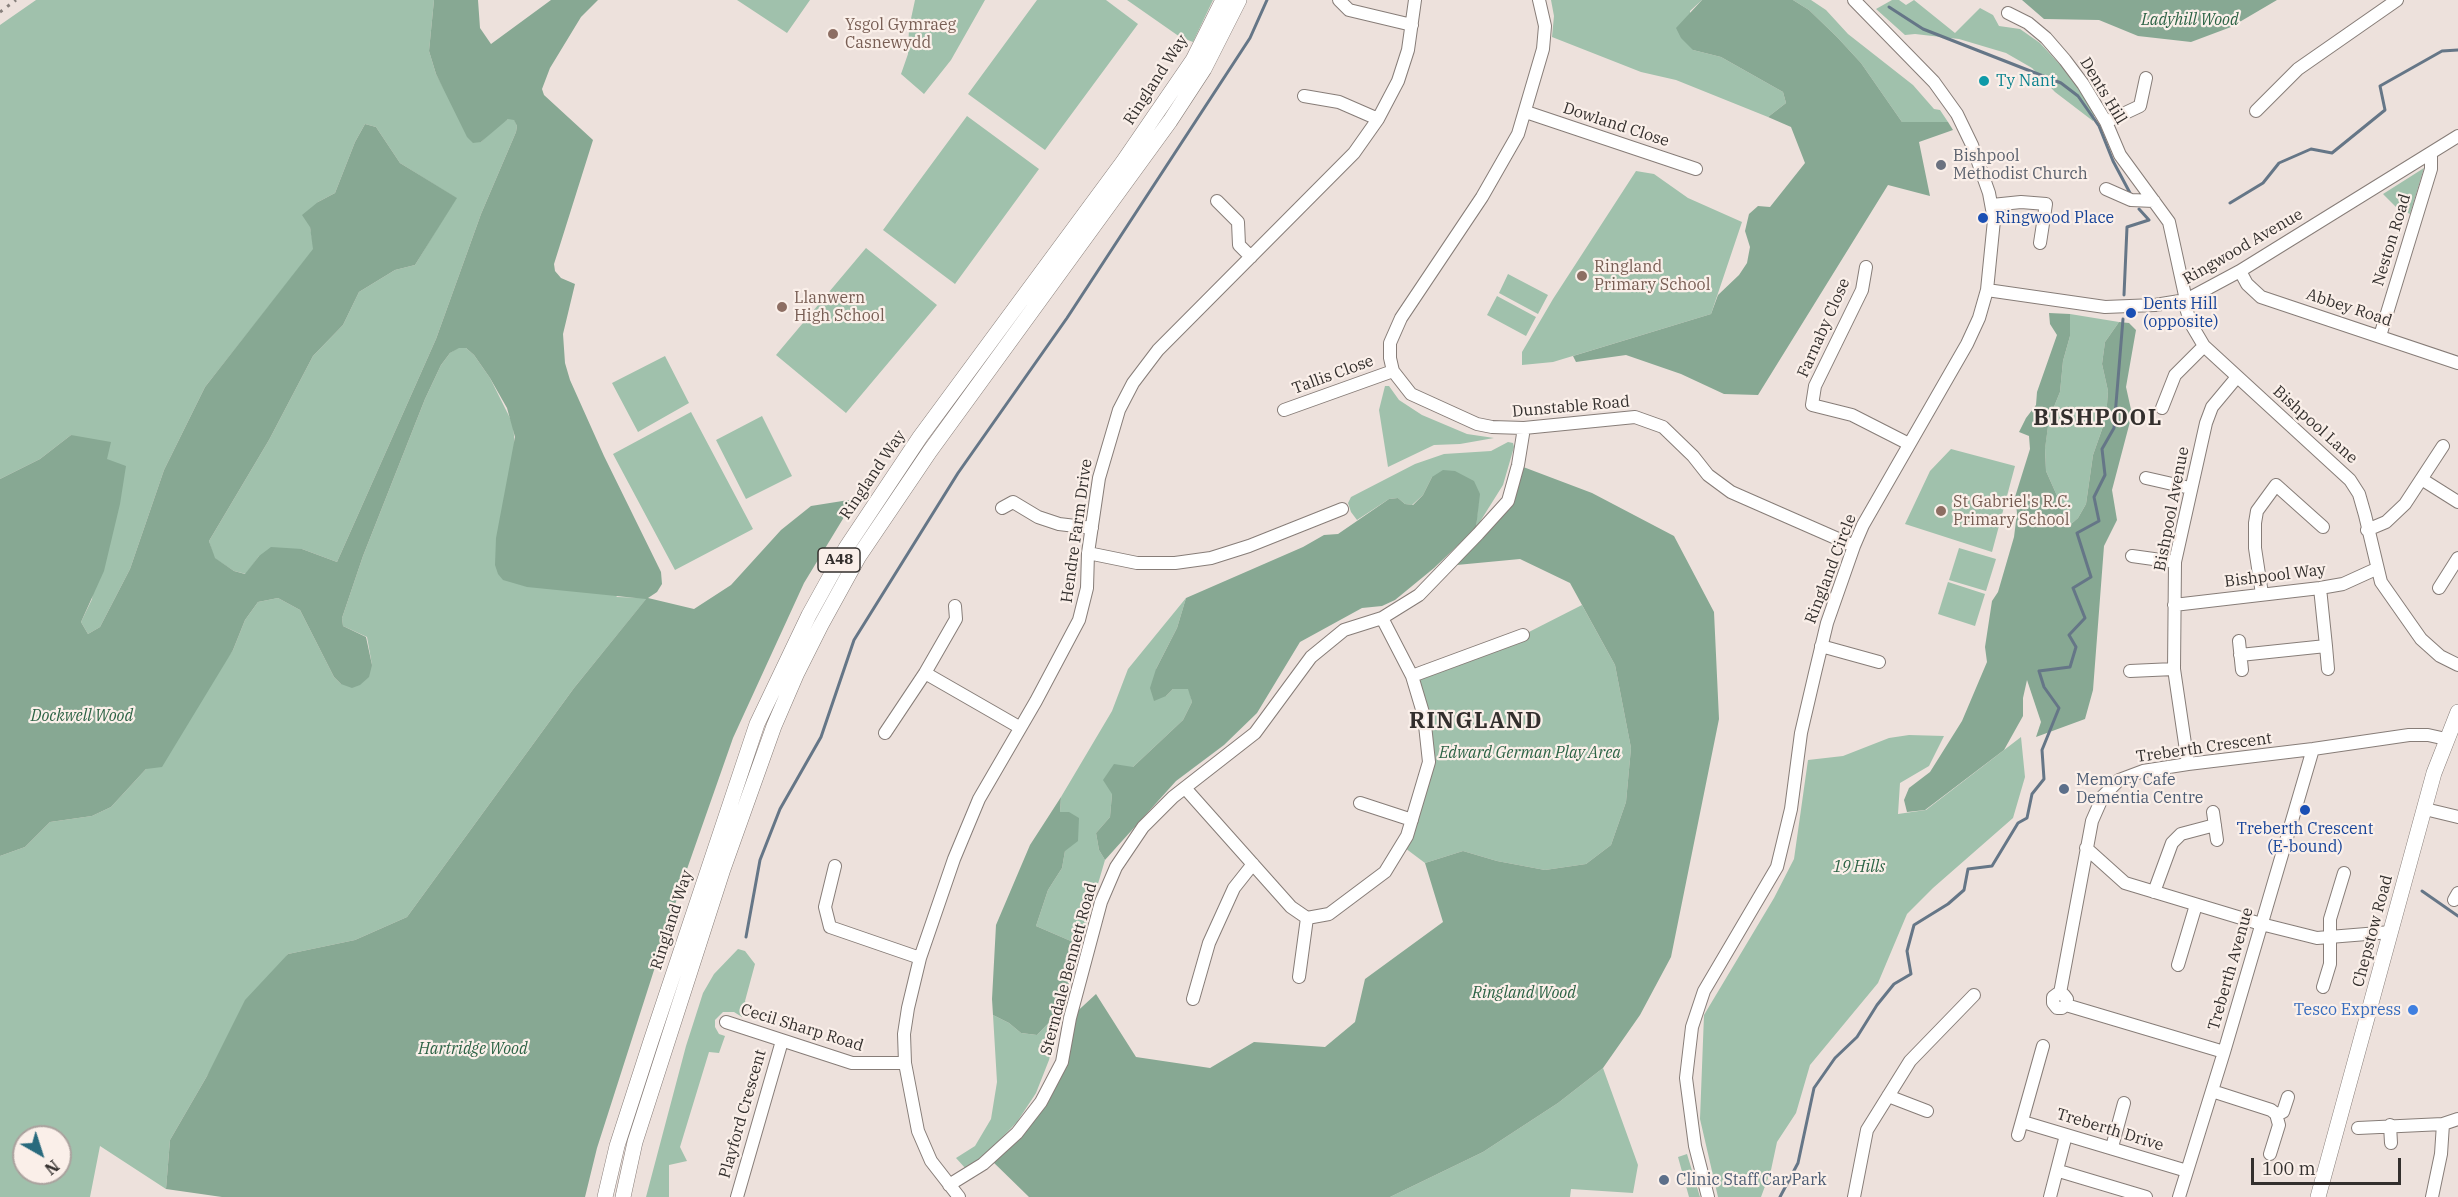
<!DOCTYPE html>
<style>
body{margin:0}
#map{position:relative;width:2458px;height:1197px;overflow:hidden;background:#ede1dc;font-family:"IBM Plex Serif",serif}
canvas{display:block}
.north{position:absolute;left:12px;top:1125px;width:60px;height:60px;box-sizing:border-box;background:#faefe9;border:2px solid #aaa29e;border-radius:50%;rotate:141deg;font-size:16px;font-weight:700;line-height:24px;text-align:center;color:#332f2d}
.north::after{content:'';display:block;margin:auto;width:21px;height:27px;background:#286a7d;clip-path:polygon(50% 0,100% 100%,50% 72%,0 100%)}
.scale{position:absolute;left:2251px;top:1158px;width:150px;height:27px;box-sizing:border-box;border:3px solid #332f2d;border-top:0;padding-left:8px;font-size:18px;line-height:21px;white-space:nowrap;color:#332f2d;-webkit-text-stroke:4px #faefe9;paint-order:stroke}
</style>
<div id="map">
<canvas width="2458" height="1197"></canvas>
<div class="north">N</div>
<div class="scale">100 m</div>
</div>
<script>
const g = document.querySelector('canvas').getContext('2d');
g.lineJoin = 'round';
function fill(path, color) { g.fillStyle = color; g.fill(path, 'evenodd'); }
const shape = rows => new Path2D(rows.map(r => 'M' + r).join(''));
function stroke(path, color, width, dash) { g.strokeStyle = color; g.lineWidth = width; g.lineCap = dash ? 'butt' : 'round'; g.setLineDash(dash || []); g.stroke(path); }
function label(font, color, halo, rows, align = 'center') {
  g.font = font + ' "IBM Plex Serif",serif'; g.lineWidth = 4.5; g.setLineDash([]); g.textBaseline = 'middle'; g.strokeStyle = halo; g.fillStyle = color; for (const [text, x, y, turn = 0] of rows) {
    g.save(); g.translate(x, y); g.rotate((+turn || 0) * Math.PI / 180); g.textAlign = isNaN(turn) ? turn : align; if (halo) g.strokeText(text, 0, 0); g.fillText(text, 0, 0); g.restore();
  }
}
fill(shape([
 [36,0,434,0,429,51,436,74,443,87,481,142,501,123,508,119,514,119,517,126,516,132,481,214,436,339,337,562,302,549,259,556,246,574,234,571,214,558,209,541,269,440,313,356,343,325,359,292,395,270,415,265,456,198,400,163,376,127,365,124,355,142,335,193,318,202,310,227,314,249,205,387,164,470,130,569,100,627,88,634,81,622,92,599,107,459,71,435,40,459,0,479,0,25],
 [737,0,810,0,787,33],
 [915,0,985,0,951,60,924,94,901,74,908,54,909,28],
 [1037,0,1106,0,1138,24,1045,150,968,94],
 [1127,0,1213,0,1193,42,1180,37],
 [1551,0,1702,0,1690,11,1693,50,1721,57,1783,92,1786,103,1768,117,1676,80,1641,72,1552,37,1554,16],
 [1793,0,1811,0,1826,10,1848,34,1913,85,1934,109,1940,110,1948,122,1902,122,1861,63,1837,37,1809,10],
 [1892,0,1899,0,1906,5,1914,0,1955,33,1980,8,1993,15,1999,26,2020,29,2040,43,2065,70,2095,111,2093,121,2055,92,2032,68,2006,53,1959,39,1915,34,1905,35,1876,9],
 [967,116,1039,169,955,284,883,230],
 [2424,168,2410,214,2396,207,2383,194],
 [1636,171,1654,174,1688,198,1742,222,1711,314,1553,362,1522,365,1522,352,1553,299],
 [866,248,937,305,846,413,776,355],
 [1508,274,1548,295,1538,314,1499,293],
 [1497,296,1536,317,1526,336,1487,315],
 [2070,314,2119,322,2105,342,2102,364,2108,391,2106,418,2093,455,2086,504,2078,518,2070,525,2046,471,2045,448,2049,419,2060,392,2063,361,2070,336],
 [459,347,466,348,474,355,490,378,513,424,515,447,617,597,647,598,574,688,407,917,355,940,288,954,207,1076,170,1140,166,1189,100,1146,90,1197,0,1197,0,856,25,847,50,822,92,816,111,807,146,769,233,650,245,620,258,602,278,598,300,610,334,677,341,684,372,665,367,637,343,626,342,618,363,556,425,399,441,365,450,353],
 [24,1137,60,1137,60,1173,24,1173],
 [665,356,689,403,638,432,612,383],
 [1385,386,1389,386,1399,400,1422,415,1467,434,1494,438,1460,444,1434,445,1388,467,1379,410],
 [691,412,753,529,675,570,613,454],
 [762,416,792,476,746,499,716,440],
 [1508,442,1513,443,1514,447,1503,485,1476,528,1479,494,1432,477,1423,495,1412,505,1405,504,1398,498,1389,499,1357,520,1351,512,1348,503,1351,497,1415,464,1444,454,1491,451],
 [1951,449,2015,466,1992,552,1905,524,1930,471],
 [1959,548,1996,559,1986,591,1949,580],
 [1948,582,1985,594,1975,626,1938,614],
 [1186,598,1177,628,1156,669,1166,696,1173,689,1189,689,1192,702,1183,720,1133,767,1112,794,1110,817,1096,833,1099,850,1105,860,1080,945,1036,926,1048,890,1062,868,1065,851,1060,812,1061,797,1112,711,1128,669],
 [1582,605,1615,665,1631,748,1626,802,1611,845,1586,864,1545,870,1497,861,1463,851,1425,863,1401,845,1429,762,1412,676,1523,635],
 [1909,735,1944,736,1929,766,1900,783,1898,814,1926,810,2021,737,2025,777,2013,818,1933,888,1907,914,1878,983,1810,1065,1796,1113,1777,1142,1771,1170,1761,1197,1718,1197,1700,1119,1704,1015,1774,898,1794,859,1808,760,1843,756,1889,738],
 [738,949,745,951,755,964,745,1001,747,1007,742,1017,734,1012,723,1012,715,1020,715,1027,719,1034,725,1036,719,1053,709,1052,680,1147,687,1161,669,1165,669,1197,646,1197,686,1046,703,993,714,974],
 [1061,1010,1049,1060,1036,1093,1017,1122,984,1156,966,1169,956,1158,975,1146,991,1119,997,1082,993,1015,1009,1023,1021,1033,1037,1035],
 [1603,1068,1638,1165,1633,1193,1571,1189,1570,1197,1390,1197,1483,1152,1558,1103],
 [1687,1154,1700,1197,1689,1197,1678,1157]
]), '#a0c1ac');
fill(shape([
 [434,0,478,0,480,28,491,44,551,0,598,0,581,17,550,68,542,89,544,95,593,140,554,264,555,271,561,278,575,284,563,334,565,363,570,380,604,456,661,572,662,584,657,592,648,598,694,609,731,585,781,530,811,506,855,499,804,583,733,738,680,889,597,1148,585,1197,222,1197,166,1189,170,1140,207,1076,245,1000,288,954,355,940,407,917,574,688,646,599,527,587,503,580,498,574,495,565,496,538,515,437,507,408,490,378,474,355,466,348,459,348,450,353,441,365,425,399,363,556,342,618,343,626,366,637,372,665,369,677,360,685,352,688,341,684,334,677,300,610,278,598,258,602,245,620,233,650,162,767,146,769,111,807,92,816,50,822,25,847,0,856,0,479,40,459,71,435,111,442,107,459,126,466,120,504,104,571,81,622,88,634,100,627,130,569,164,470,205,387,313,249,310,227,302,215,318,202,335,193,355,142,365,124,376,127,400,163,457,198,415,265,395,270,359,292,343,325,313,356,269,440,209,541,215,558,234,571,245,574,259,556,271,547,302,549,337,562,436,339,481,214,516,132,517,126,514,120,508,119,481,142,473,143,467,137,436,74,429,51],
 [1702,0,1793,0,1809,10,1837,37,1861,63,1902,122,1948,122,1953,130,1919,142,1930,196,1888,185,1758,395,1724,394,1681,374,1626,355,1576,362,1573,356,1711,314,1718,295,1739,275,1747,263,1750,247,1745,231,1749,214,1758,206,1770,207,1805,163,1791,127,1768,117,1786,103,1783,92,1721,57,1693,50,1681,38,1676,28],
 [2022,0,2277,0,2231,27,2191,42,2138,36,2099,20,2044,19],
 [2049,313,2070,314,2070,336,2063,361,2060,392,2049,419,2045,449,2046,471,2070,525,2078,518,2086,504,2093,455,2106,418,2108,391,2102,364,2105,342,2119,322,2129,323,2136,330,2126,387,2132,414,2112,490,2117,520,2104,546,2093,690,2085,719,2036,737,2041,722,2027,680,2023,698,2023,716,2004,750,1925,810,1907,812,1904,800,1909,788,1930,772,1962,721,1987,662,1985,647,1992,601,1998,592,2014,537,2017,513,2015,497,2030,449,2029,436,2019,432,2026,418,2036,405,2037,392,2057,335,2050,324],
 [1518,465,1592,493,1674,536,1714,612,1719,719,1671,957,1640,1015,1603,1068,1558,1103,1483,1152,1390,1197,1029,1197,989,1158,1017,1133,1062,1062,1070,1018,1096,994,1136,1057,1210,1068,1254,1042,1325,1047,1355,1022,1365,979,1443,922,1425,863,1463,851,1497,861,1545,870,1586,864,1611,845,1626,802,1631,748,1615,665,1570,583,1520,559,1446,566,1508,501],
 [1443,470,1455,471,1474,481,1480,494,1476,528,1434,568,1395,600,1382,606,1362,608,1300,642,1257,713,1224,745,1176,781,1105,860,1099,850,1096,833,1110,817,1112,794,1103,780,1114,764,1133,767,1183,720,1192,702,1188,689,1173,689,1166,696,1154,701,1150,688,1156,669,1177,628,1186,598,1303,547,1324,535,1338,534,1389,499,1398,498,1405,504,1413,505,1423,495,1432,477],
 [1061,797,1060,812,1069,812,1079,818,1078,841,1065,851,1062,868,1048,890,1036,926,1080,945,1061,1010,1037,1035,1021,1033,1009,1023,993,1015,992,999,996,925,1030,845]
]), '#87a893');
stroke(shape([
 [1889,7,1923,29,2061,83,2078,96,2099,126,2113,161,2130,193],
 [2230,203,2263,183,2279,163,2311,149,2332,153,2385,110,2380,86,2442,51,2458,50],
 [2124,295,2127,227,2149,220,2139,209],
 [2422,891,2458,916],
 [746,937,760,860,780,809,821,737,854,640,958,473,1067,318,1250,38,1267,0],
 [1780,1197,1798,1163,1814,1088,1835,1058,1857,1037,1877,1005,1894,984,1911,974,1907,951,1914,925,1948,904,1964,890,1968,869,1992,866,2018,823,2027,818,2032,794,2044,779,2042,750,2059,708,2044,687,2039,671,2070,667,2076,647,2069,635,2085,618,2073,588,2091,577,2077,533,2099,521,2094,497,2105,475,2102,449,2114,428,2123,319]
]), '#657687', 3);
const minor = shape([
 [1339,0,1349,10,1412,25],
 [1539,0,1545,26,1543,49,1518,134,1482,197,1401,318,1390,343,1390,358,1393,371,1411,394,1477,424,1492,427,1524,428,1635,417,1663,427,1693,456,1708,475,1731,492,1854,546],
 [2008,13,2028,23,2046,38,2065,60,2083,84,2106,122,2120,155,2169,222,2186,300],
 [1304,96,1339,102,1378,119],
 [2256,111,2298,69,2397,0],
 [1526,112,1696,169],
 [2106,122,2140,106,2146,78],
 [2106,189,2131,200,2154,201],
 [1217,201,1238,222,1239,245,1251,257],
 [1992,205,2021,202,2046,204,2040,243],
 [1866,267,1862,290,1815,386,1812,405,1852,415,1909,444],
 [2240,271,2247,284,2261,297,2458,363],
 [1987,290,2105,307,2155,305,2186,300,2240,271,2458,136],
 [2186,308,2191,324,2204,346,2350,480,2359,494,2365,515,2381,582,2421,639,2440,656,2458,665],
 [2380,336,2431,169,2431,153],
 [2162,408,2175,375,2204,346],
 [1284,410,1393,371],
 [2146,478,2190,488],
 [2423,480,2458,502],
 [1002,508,1013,502,1038,517,1059,524,1092,528],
 [2367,530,2386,522,2405,504,2443,446],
 [1088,553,1137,563,1175,563,1211,558,1249,546,1342,509],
 [2132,556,2175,562],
 [2439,588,2458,558],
 [2262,594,2255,548,2255,523,2257,511,2276,485,2323,527],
 [2174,605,2320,588,2343,584,2376,569],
 [2239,641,2242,670],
 [1821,646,1879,662],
 [2326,646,2328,669],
 [2240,655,2326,646,2320,588],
 [2130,671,2174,669],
 [925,673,1019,727],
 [1412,676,1523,635],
 [885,733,925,673,956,619,955,606],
 [2188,764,2174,669,2175,562,2206,423,2212,407,2237,377],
 [1185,788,1291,907,1307,918,1329,914,1385,872,1407,836,1429,762,1424,716,1412,676,1382,618],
 [1360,803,1412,820],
 [2425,809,2458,817],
 [2213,812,2217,840],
 [2086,848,2125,883,2261,924,2317,938,2391,932],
 [835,866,825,907,830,927,920,958],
 [2154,892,2172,843,2181,834,2215,825],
 [2454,900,2458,893],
 [2178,965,2196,905],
 [1299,977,1307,918],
 [2323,987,2330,964,2330,919,2344,873],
 [2060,993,2092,821,2103,796,2119,780,2143,771,2188,764,2313,749,2409,735,2428,735,2446,739],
 [1193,999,1209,943,1234,888,1253,864],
 [2066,1005,2067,999,2064,995,2057,994,2053,997,2053,1003,2057,1008,2062,1008,2066,1005,2224,1052],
 [726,1022,852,1063,905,1063],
 [2212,1091,2271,1110,2276,1114,2279,1125,2270,1154],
 [1888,1096,1927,1111],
 [2276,1114,2283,1112,2288,1097],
 [2023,1122,2187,1171],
 [2390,1125,2391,1143],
 [2358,1128,2443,1124],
 [2018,1135,2043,1046],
 [2112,1147,2124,1103],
 [2059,1171,2146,1197],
 [949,1185,983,1164,1017,1133,1041,1102,1062,1062,1070,1018,1101,902,1116,867,1143,827,1173,797,1255,733,1311,657,1344,630,1382,618,1419,595,1478,534,1508,501,1518,465,1524,428],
 [737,1197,782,1041],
 [959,1197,931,1161,918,1131,905,1063,904,1034,908,1008,920,958,954,859,979,799,1036,701,1079,620,1087,588,1088,553,1099,478,1119,410,1133,383,1158,350,1354,153,1378,119,1398,81,1408,50,1415,0],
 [1708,1197,1695,1146,1686,1078,1692,1027,1704,991,1777,867,1791,809,1801,733,1815,673,1827,623,1854,546,1863,525,1967,344,1979,318,1987,290,1994,220,1989,193,1972,145,1957,114,1934,82,1854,0],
 [1854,1197,1867,1130,1910,1061,1974,995],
 [2050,1197,2066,1135],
 [2179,1197,2224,1052,2313,749],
 [2432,1197,2441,1154,2443,1124,2458,1119]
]);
const major = shape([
 [605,1197,617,1146,651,1041,757,724,809,615,846,548,920,437,1123,162,1193,60,1223,0],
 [623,1197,635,1142,723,869,774,726,796,675,821,625,859,556,930,451,1170,121,1204,69,1239,0],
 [2318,1197,2434,773,2458,712]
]);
stroke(minor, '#877d78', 14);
stroke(major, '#877d78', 16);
stroke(minor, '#fff', 12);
stroke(major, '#fff', 15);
stroke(shape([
 [0,12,16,0]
]), '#87807c', 3, [3, 6]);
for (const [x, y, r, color] of [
 [833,34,6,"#8d6e63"],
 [1984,81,6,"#0f9aa8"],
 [1941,165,6,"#6b7280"],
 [1983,218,6,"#1a4fb4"],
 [1582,276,6,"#8d6e63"],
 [782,307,6,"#8d6e63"],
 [2131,313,6,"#1a4fb4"],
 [1941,511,6,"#8d6e63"],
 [2064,789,6,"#5c6f8a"],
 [2305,810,6,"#1a4fb4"],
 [2413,1010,6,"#3f7fe0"],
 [1664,1180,6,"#5c6f8a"]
]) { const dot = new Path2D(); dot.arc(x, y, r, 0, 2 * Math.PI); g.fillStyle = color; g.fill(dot); stroke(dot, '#faefe9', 2); }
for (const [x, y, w] of [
 [839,560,42]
]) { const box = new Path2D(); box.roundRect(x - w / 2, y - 12, w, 24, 4.5); g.fillStyle = '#faefe9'; g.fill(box); stroke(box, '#332f2d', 1.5); }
label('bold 15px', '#332f2d', null, [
 ["A48",839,560]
]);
label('italic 16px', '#2c6345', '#faefe9', [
 ["Ladyhill Wood",2190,20],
 ["Dockwell Wood",82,716],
 ["Edward German Play Area",1530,753],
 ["19 Hills",1859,867],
 ["Ringland Wood",1524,993],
 ["Hartridge Wood",473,1049]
]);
label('16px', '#785e54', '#faefe9', [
 ["Ysgol Gymraeg",845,25],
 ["Casnewydd",845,43],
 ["Ringland",1594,267],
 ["Primary School",1594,285],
 ["Llanwern",794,298],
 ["High School",794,316],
 ["St Gabriel's R.C.",1953,502],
 ["Primary School",1953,520]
], 'left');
label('16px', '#332f2d', '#faefe9', [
 ["Ringland Way",1156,80,-57],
 ["Dents Hill",2103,91,59],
 ["Dowland Close",1616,125,18],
 ["Neston Road",2392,240,-73],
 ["Ringwood Avenue",2243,247,-30],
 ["Abbey Road",2349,308,18],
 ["Farnaby Close",1824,328,-66],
 ["Tallis Close",1333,375,-20],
 ["Dunstable Road",1571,407,-5],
 ["Bishpool Lane",2315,425,42],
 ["Ringland Way",873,475,-56],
 ["Bishpool Avenue",2172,509,-79],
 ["Hendre Farm Drive",1077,531,-82],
 ["Ringland Circle",1831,569,-69],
 ["Bishpool Way",2275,576,-7],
 ["Treberth Crescent",2204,748,-8],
 ["Ringland Way",672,920,-72],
 ["Chepstow Road",2373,931,-75],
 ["Sterndale Bennett Road",1069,969,-75],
 ["Treberth Avenue",2231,969,-74],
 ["Cecil Sharp Road",802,1028,17],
 ["Playford Crescent",743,1114,-74],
 ["Treberth Drive",2110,1130,17]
]);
label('16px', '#0d838f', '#faefe9', [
 ["Ty Nant",1996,81]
], 'left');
label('16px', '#5b616d', '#faefe9', [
 ["Bishpool",1953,156],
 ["Methodist Church",1953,174]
], 'left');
label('16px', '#164399', '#faefe9', [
 ["Ringwood Place",1995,218],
 ["Dents Hill",2143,304],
 ["(opposite)",2143,322],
 ["Treberth Crescent",2305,829,"center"],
 ["(E-bound)",2305,847,"center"]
], 'left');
label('16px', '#4e5e75', '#faefe9', [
 ["Memory Cafe",2076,780],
 ["Dementia Centre",2076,798],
 ["Clinic Staff Car Park",1676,1180]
], 'left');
label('16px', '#366cbe', '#faefe9', [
 ["Tesco Express",2401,1010]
], 'right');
g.letterSpacing = '1.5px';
label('bold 22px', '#332f2d', '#faefe9', [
 ["BISHPOOL",2098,419],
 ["RINGLAND",1476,722]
]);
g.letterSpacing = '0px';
</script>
